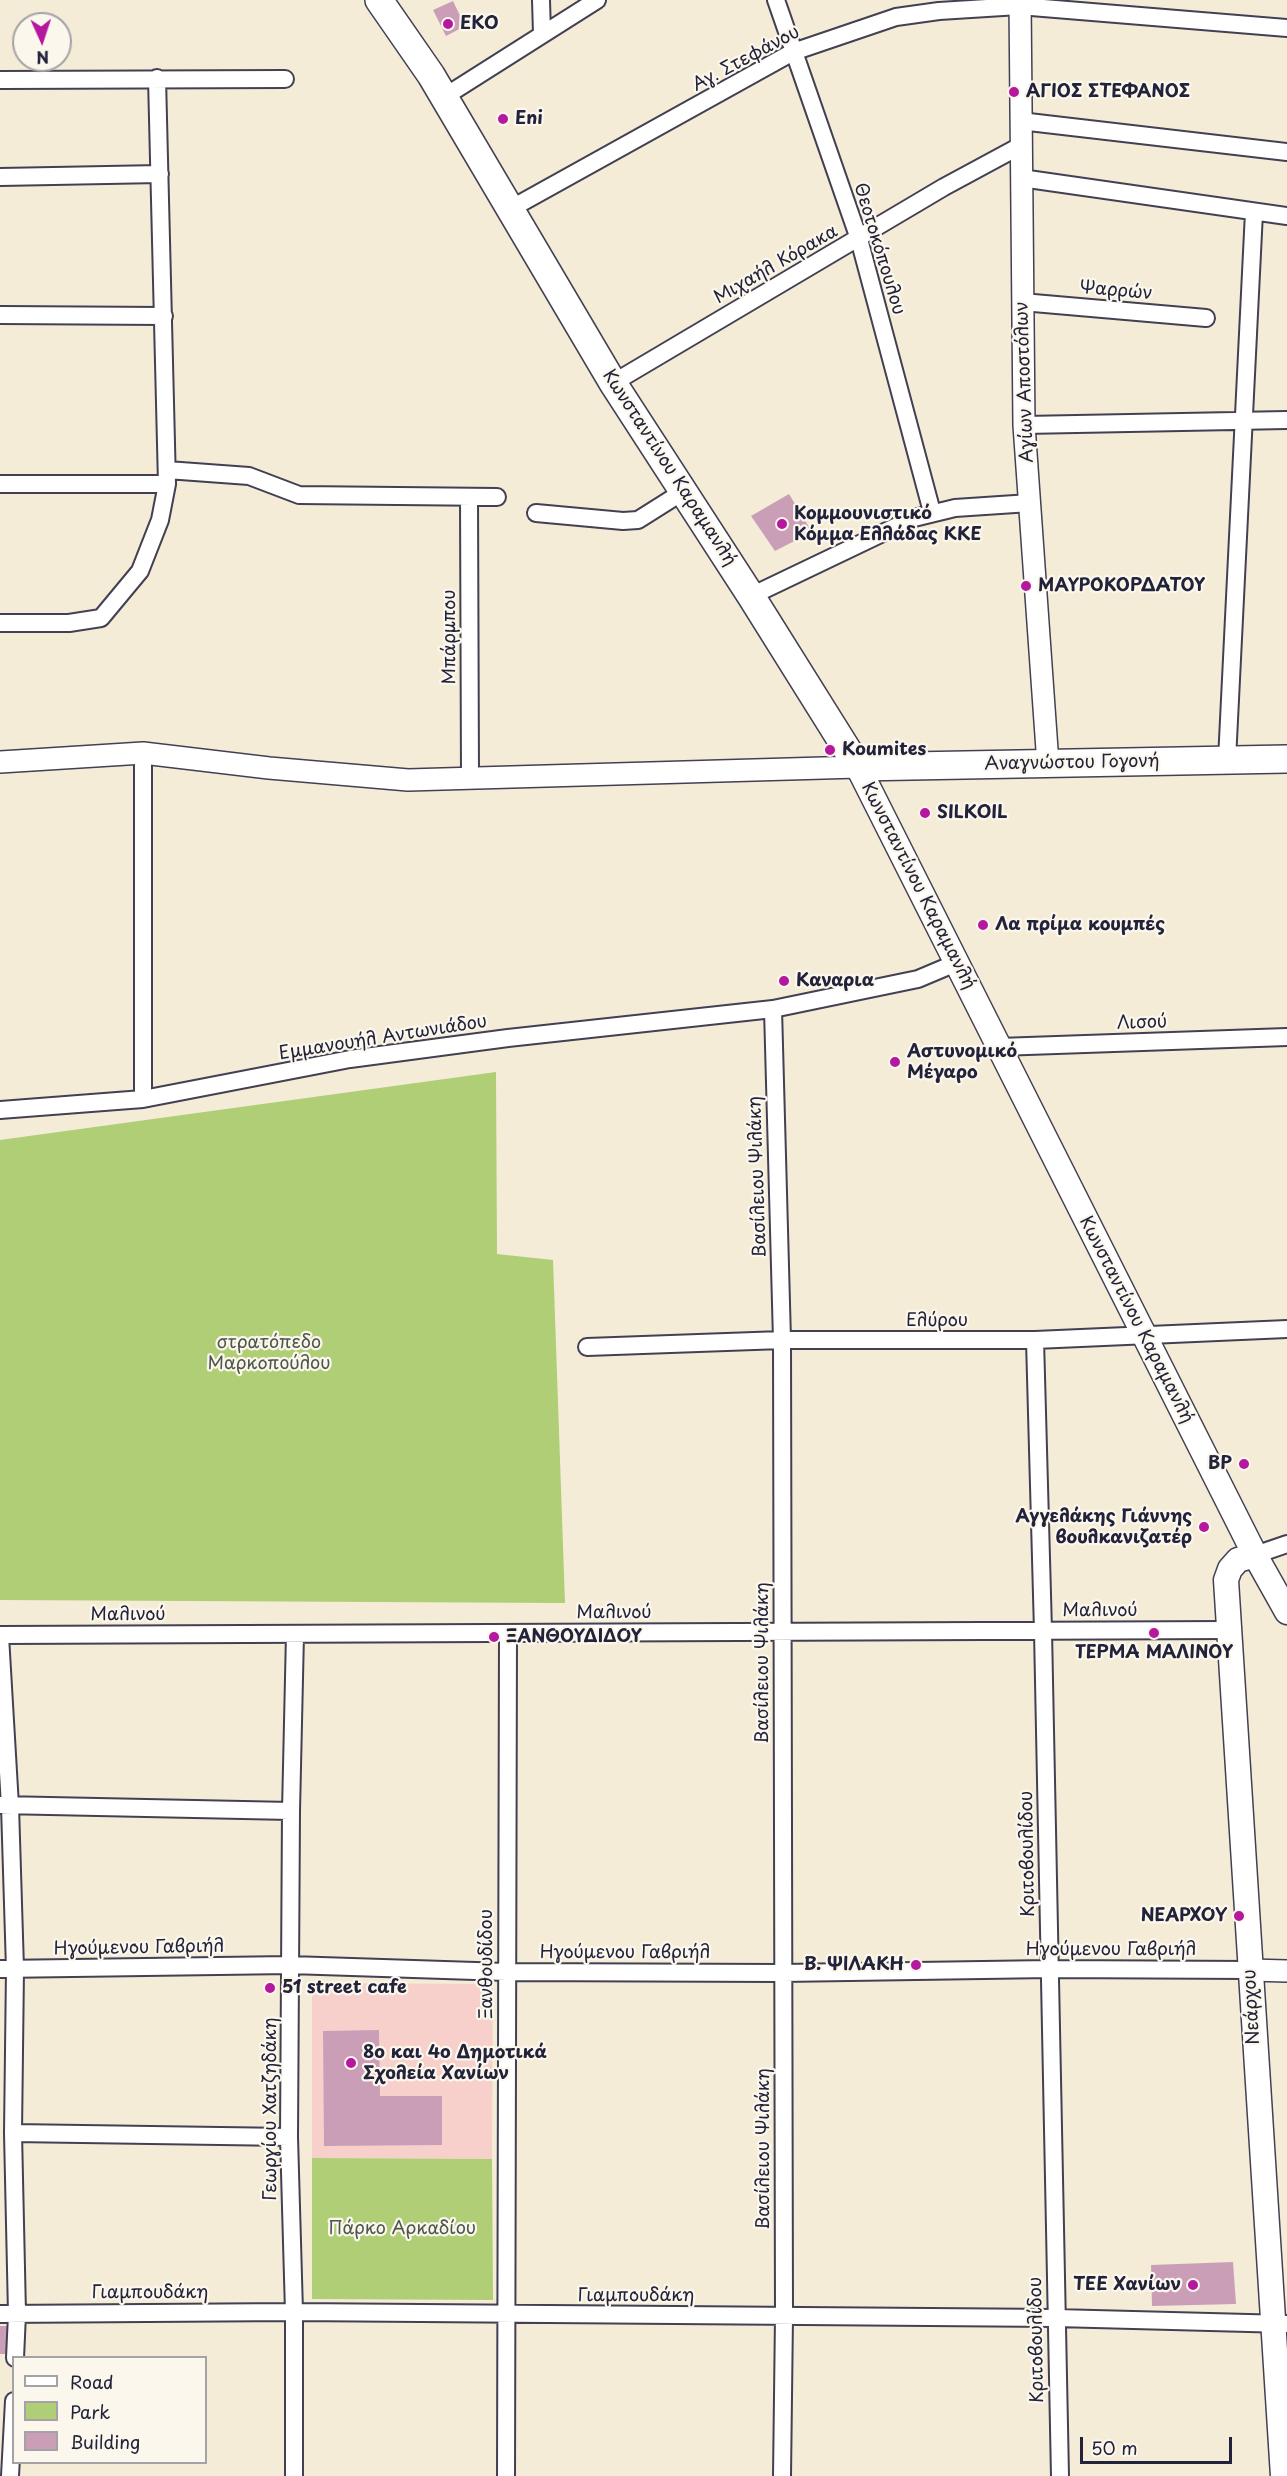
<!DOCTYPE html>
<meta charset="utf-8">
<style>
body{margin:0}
#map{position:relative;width:1287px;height:2476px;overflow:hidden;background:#f4ecd7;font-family:"Playpen Sans",sans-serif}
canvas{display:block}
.legend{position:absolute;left:12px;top:2356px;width:195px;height:108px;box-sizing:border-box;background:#fbf7ec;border:2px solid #a4a2a5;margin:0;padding:8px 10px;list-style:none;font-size:18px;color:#22223b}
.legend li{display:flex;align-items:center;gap:12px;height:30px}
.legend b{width:30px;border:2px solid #a4a2a5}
.north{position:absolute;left:12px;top:12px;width:60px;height:60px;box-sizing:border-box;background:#fbf7ec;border:2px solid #a4a2a5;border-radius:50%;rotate:177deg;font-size:16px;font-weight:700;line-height:24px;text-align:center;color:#22223b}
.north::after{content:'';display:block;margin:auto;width:21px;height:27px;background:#b5179e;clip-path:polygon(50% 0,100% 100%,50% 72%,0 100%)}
.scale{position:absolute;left:1080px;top:2437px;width:152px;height:27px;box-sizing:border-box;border:3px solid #22223b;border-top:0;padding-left:8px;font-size:18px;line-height:21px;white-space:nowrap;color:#22223b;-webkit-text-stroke:4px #fbf7ec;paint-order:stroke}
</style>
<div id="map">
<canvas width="1287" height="2476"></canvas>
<ul class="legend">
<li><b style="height:8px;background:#fff"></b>Road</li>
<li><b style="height:16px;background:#afce75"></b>Park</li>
<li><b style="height:16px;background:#cb9eb8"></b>Building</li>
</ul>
<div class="north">N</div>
<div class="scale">50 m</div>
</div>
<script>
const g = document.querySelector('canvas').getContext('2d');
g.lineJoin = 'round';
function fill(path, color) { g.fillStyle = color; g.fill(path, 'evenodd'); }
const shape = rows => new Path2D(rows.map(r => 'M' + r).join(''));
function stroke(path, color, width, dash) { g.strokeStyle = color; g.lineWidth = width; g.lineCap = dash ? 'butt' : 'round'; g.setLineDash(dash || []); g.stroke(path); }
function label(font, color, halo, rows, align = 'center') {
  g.font = font + ' "Playpen Sans",sans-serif'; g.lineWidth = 4.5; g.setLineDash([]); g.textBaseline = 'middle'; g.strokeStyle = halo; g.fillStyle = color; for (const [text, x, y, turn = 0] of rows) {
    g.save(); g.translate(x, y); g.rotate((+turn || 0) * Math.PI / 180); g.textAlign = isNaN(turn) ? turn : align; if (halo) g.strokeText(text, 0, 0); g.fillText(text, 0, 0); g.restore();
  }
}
fill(shape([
 [312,1983,493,1984,492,2159,312,2158]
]), '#f7d0cc');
fill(shape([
 [496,1072,497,1254,553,1260,565,1603,0,1600,0,1140],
 [312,2158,492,2159,493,2300,312,2299]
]), '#afce75');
fill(shape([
 [453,1,465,26,446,36,433,10],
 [789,494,812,532,775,551,751,516],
 [379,2030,380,2096,442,2096,442,2145,324,2146,323,2031],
 [1233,2262,1236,2304,1152,2306,1151,2265],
 [0,2326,8,2326,8,2354,0,2354]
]), '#cb9eb8');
const minor = shape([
 [541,0,542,34],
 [776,0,859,239,932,512],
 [0,80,285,79],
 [444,97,597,0],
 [1020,121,1287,152],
 [0,177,160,174],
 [1021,178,1287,216],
 [512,208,793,52,896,17,939,11,1019,6,1287,28],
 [1022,302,1206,318],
 [0,315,164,316],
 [613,383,944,187,1020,146],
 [1024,425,1287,420],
 [167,470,249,476,299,495,497,497],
 [0,484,167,484],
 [469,497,470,778],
 [536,513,623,521,638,520,684,491],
 [751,596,914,518,955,508,1030,503],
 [0,623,69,623,101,618,140,571,160,520,167,484,157,78],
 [1227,760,1254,212],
 [773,1009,782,1340,784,2316,782,2476],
 [999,1047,1287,1037],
 [143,1099,143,753],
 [0,1110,143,1099,350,1059,508,1038,773,1009,918,979,956,963],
 [1035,1340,1043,1631,1060,2476],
 [587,1347,782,1340,1035,1340,1287,1329],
 [1255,1555,1287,1544],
 [0,1635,1229,1630],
 [0,1636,10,1806,15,1969,13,2133,17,2314,15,2358],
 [1,1805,291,1811],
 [0,1969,290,1965,506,1972,782,1973,1050,1969,1250,1970],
 [13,2133,289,2137],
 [0,2314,294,2312,1056,2318,1287,2324],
 [10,2476,14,2401],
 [294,2476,294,2312,289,2137,291,1811,295,1634],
 [506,2476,508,1633]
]);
const tertiary = shape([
 [1020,0,1024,425,1048,764],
 [0,762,143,753,269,768,408,780,858,767],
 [1250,1970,1287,1971]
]);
const secondary = shape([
 [858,767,1255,1555,1287,1612],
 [1255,1555,1238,1560,1230,1569,1226,1580,1283,2476]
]);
const primary = shape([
 [379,0,431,75,613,383,751,596,858,767,1287,759]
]);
stroke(minor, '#424052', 20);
stroke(tertiary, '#424052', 24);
stroke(secondary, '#424052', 27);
stroke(primary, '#424052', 30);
stroke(minor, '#fff', 16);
stroke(tertiary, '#fff', 21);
stroke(secondary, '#fff', 24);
stroke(primary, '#fff', 27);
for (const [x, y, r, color] of [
 [448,24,6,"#b5179e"],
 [1014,92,6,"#b5179e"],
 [503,119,6,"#b5179e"],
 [782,524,6,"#b5179e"],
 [1026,586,6,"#b5179e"],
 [830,750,6,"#b5179e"],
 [925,813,6,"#b5179e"],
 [983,925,6,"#b5179e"],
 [784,981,6,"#b5179e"],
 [895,1062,6,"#b5179e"],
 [1244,1464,6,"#b5179e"],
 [1204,1527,6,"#b5179e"],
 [1154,1633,6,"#b5179e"],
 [494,1637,6,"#b5179e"],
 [1239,1916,6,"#b5179e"],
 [916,1965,6,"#b5179e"],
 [270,1988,6,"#b5179e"],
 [351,2063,6,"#b5179e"],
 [1193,2285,6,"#b5179e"]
]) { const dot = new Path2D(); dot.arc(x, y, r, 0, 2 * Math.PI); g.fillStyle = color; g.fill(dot); stroke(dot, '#fbf7ec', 2); }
label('bold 18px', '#22223b', '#fbf7ec', [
 ["EKO",460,24],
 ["ΑΓΙΟΣ ΣΤΕΦΑΝΟΣ",1026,92],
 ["Eni",515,119],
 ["Κομμουνιστικό",794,514],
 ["Κόμμα Ελλάδας ΚΚΕ",794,535],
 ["ΜΑΥΡΟΚΟΡΔΑΤΟΥ",1038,586],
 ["Koumites",842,750],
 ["SILKOIL",937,813],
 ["Λα πρίμα κουμπές",995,925],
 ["Καναρια",796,981],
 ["Αστυνομικό",907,1052],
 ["Μέγαρο",907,1073],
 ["BP",1232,1464,"right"],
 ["Αγγελάκης Γιάννης",1192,1517,"right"],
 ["βουλκανιζατέρ",1192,1538,"right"],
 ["ΞΑΝΘΟΥΔΙΔΟΥ",506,1637],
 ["ΤΕΡΜΑ ΜΑΛΙΝΟΥ",1154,1653,"center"],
 ["ΝΕΑΡΧΟΥ",1227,1916,"right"],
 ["Β. ΨΙΛΑΚΗ",904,1965,"right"],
 ["51 street cafe",282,1988],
 ["8ο και 4ο Δημοτικά",363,2053],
 ["Σχολεία Χανίων",363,2074],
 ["ΤΕΕ Χανίων",1181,2285,"right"]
], 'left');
label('18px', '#22223b', '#fbf7ec', [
 ["Αγ. Στεφάνου",746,59,-28],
 ["Θεοτοκόπουλου",879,249,73],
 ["Μιχαήλ Κόρακα",776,265,-30],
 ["Ψαρρών",1116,291,5],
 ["Αγίων Αποστόλων",1025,382,-92],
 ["Κωνσταντίνου Καραμανλή",669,468,57],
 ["Μπάρμπου",450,637,-90],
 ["Αναγνώστου Γογονή",1072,763,-1],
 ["Κωνσταντίνου Καραμανλή",918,886,63],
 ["Λισού",1142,1023,-2],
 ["Εμμανουήλ Αντωνιάδου",383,1038,-9],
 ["Βασίλειου Ψιλάκη",758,1177,-92],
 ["Κωνσταντίνου Καραμανλή",1136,1320,63],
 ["Ελύρου",937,1321],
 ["Μαλινού",1100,1611],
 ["Μαλινού",614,1613],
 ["Μαλινού",128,1615],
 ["Βασίλειου Ψιλάκη",763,1663,-90],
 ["Κριτοβουλίδου",1028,1854,-91],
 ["Ηγούμενου Γαβριήλ",139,1948,-1],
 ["Ηγούμενου Γαβριήλ",1111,1950],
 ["Ηγούμενου Γαβριήλ",625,1953],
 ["Ξανθουδίδου",487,1964,-90],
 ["Νεάρχου",1252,2007,-93],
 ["Γεωργίου Χατζηδάκη",271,2109,-90],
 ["Βασίλειου Ψιλάκη",764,2149,-90],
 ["Γιαμπουδάκη",150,2293],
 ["Γιαμπουδάκη",636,2296],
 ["Κριτοβουλίδου",1037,2340,-91]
]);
label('18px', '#4c564c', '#fbf7ec', [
 ["στρατόπεδο",269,1343],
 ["Μαρκοπούλου",269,1364],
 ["Πάρκο Αρκαδίου",402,2229]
]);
</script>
